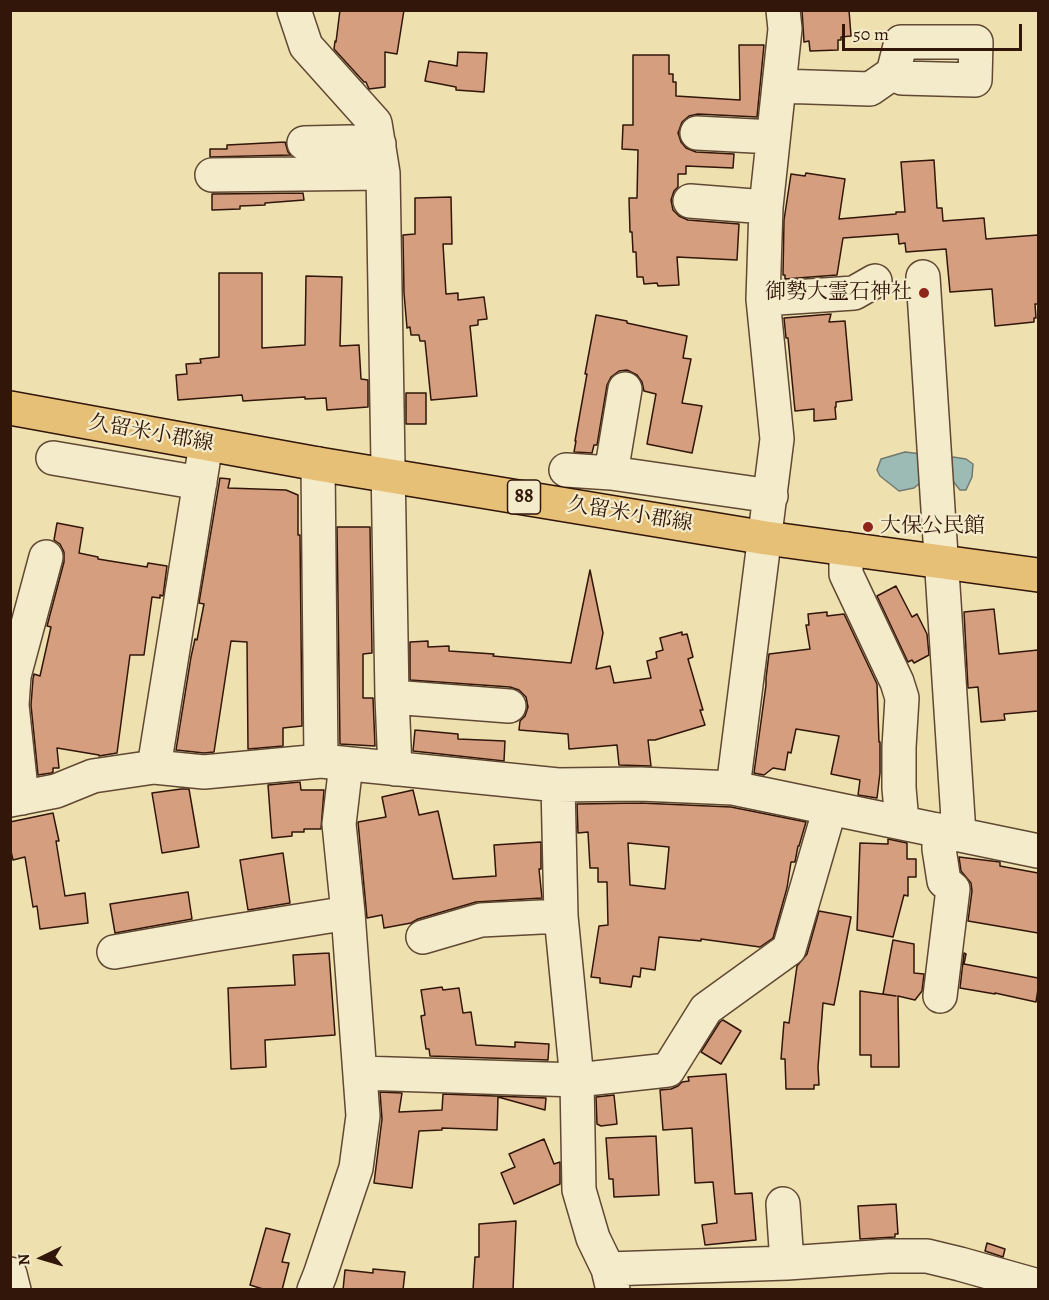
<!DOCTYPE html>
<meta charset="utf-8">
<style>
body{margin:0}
#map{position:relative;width:1049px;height:1300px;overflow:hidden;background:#eee0af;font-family:Alegreya,serif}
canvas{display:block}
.frame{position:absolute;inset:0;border:12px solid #311609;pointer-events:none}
.north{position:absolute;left:12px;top:1228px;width:60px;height:60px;-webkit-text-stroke:4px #f4ebcb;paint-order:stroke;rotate:265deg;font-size:16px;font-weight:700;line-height:24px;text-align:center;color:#311609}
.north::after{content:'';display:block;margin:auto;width:21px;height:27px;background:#311609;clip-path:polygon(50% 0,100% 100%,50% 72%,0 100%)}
.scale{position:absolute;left:842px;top:24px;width:180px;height:27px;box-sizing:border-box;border:3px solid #311609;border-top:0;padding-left:8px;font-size:18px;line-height:21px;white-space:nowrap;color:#311609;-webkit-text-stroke:4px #f4ebcb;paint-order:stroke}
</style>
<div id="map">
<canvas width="1049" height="1300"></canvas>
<div class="frame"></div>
<div class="north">N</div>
<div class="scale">50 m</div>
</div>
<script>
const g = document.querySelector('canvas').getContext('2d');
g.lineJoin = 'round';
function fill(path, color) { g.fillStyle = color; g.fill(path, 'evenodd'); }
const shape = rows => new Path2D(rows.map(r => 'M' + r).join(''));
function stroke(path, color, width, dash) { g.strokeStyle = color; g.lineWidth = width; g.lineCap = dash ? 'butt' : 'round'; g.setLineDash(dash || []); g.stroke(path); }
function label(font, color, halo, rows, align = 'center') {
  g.font = font + ' Alegreya,"Noto Serif JP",serif'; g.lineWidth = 4.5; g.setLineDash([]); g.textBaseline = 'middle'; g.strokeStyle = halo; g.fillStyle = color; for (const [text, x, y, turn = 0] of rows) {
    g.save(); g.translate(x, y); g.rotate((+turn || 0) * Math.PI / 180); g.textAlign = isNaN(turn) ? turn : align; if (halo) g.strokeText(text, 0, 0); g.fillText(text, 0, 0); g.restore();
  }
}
const water = shape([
 [905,452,922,454,926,478,914,488,899,491,880,476,877,470,881,459,905,452],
 [953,457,966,459,973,464,972,477,966,490,960,490,952,480,946,467,953,457]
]);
fill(water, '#9dbbb5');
stroke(water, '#727970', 1.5);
const building = shape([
 [340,10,404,10,397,54,385,52,385,87,369,89,366,82,364,82,334,49,335,41,336,42,340,10],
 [802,10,849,10,851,36,841,37,841,40,838,40,838,50,810,51,809,41,804,42,802,10],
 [739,45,764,45,757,117,698,114,689,116,682,122,678,133,681,142,686,148,696,152,734,154,733,168,686,166,686,174,678,174,678,187,674,191,671,200,673,210,679,216,688,220,739,224,737,260,677,257,679,285,658,286,657,283,644,284,643,277,637,277,636,252,633,252,632,232,630,232,629,198,637,198,638,150,622,149,623,125,633,125,633,55,669,55,669,74,673,74,673,82,676,82,676,96,740,100,739,45],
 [458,52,487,53,484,92,456,90,456,87,425,81,429,61,457,66,458,52],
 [285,142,288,152,291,155,210,157,210,149,227,149,227,145,285,142],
 [934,160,937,208,942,208,943,221,984,218,986,239,1038,235,1038,304,1035,304,1036,318,1034,318,1034,322,995,326,992,289,950,292,946,249,906,252,905,243,899,244,898,234,843,238,837,275,785,279,785,275,783,275,784,220,791,174,805,176,806,173,845,179,839,219,896,214,896,212,905,212,901,162,934,160],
 [303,193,304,200,265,203,265,205,240,206,240,209,212,210,212,194,303,193],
 [451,197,452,244,443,244,446,294,458,293,458,300,484,297,487,319,478,320,478,325,470,326,477,396,431,400,425,341,420,341,419,335,411,335,410,327,407,328,404,293,403,235,415,234,415,198,451,197],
 [219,273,262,273,262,348,305,345,306,276,342,277,340,346,359,345,361,379,368,380,368,407,327,410,326,398,305,399,305,397,243,401,242,395,178,400,176,375,187,374,186,364,201,363,200,359,219,357,219,273],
 [831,314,829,322,845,321,852,400,836,402,836,407,835,407,836,419,814,421,814,409,795,411,788,338,786,338,784,318,831,314],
 [596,315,627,321,627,323,687,336,683,358,691,359,682,403,702,406,692,453,647,444,656,394,644,391,642,382,637,375,627,370,619,371,611,377,607,385,597,445,594,445,592,453,574,452,576,441,575,441,587,374,585,374,596,315],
 [406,393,426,393,426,424,406,424,406,393],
 [220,478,230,479,228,488,286,490,298,495,298,535,300,535,302,726,283,728,283,746,248,749,247,642,231,641,214,752,204,753,176,750,191,657,195,639,197,640,204,604,199,603,220,478],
 [57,523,83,528,79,553,98,557,98,559,147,567,148,563,167,566,163,596,160,595,160,598,152,597,144,655,130,655,117,753,99,756,99,755,57,748,59,768,53,768,53,772,51,773,38,775,31,705,33,679,34,674,40,676,51,627,47,626,64,562,64,552,60,544,54,540,57,523],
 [337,527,370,527,372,653,363,654,363,698,373,698,375,746,340,744,337,527],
 [590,570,603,633,596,669,610,666,614,683,651,678,647,661,657,658,656,652,663,650,660,638,682,632,682,635,687,634,693,657,688,659,703,710,700,710,705,725,655,740,648,740,651,766,619,765,617,745,569,749,568,734,519,730,520,721,525,716,528,707,526,697,519,690,510,687,410,680,410,642,428,641,428,647,449,646,449,651,494,654,493,656,571,663,590,570],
 [896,586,912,617,917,614,927,634,929,655,914,663,912,660,908,662,877,596,896,586],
 [994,609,999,654,1038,650,1038,711,1004,714,1005,720,981,722,978,687,968,688,964,612,994,609],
 [827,612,827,616,844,614,877,684,879,742,880,742,880,773,877,798,858,795,860,780,831,774,839,736,796,729,791,753,788,752,785,770,773,768,764,775,754,773,766,685,766,678,769,654,810,649,806,625,809,625,808,614,827,612],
 [415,730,458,734,458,739,505,741,504,761,413,751,415,730],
 [300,782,301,790,324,790,321,829,304,829,304,832,292,832,292,836,272,838,268,785,300,782],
 [181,789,189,789,199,847,162,853,152,793,181,789],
 [413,790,419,815,438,811,453,879,496,876,494,845,541,842,541,869,539,869,542,898,476,902,418,919,411,923,384,928,382,915,367,918,358,822,386,817,382,797,413,790],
 [640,803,731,807,806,822,799,846,798,846,795,862,791,862,787,888,773,938,760,947,701,939,701,941,659,937,655,970,641,968,640,977,633,976,631,987,600,983,600,978,591,977,599,926,608,925,607,882,598,882,598,868,590,868,588,832,578,833,577,804,640,803],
 [628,843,669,847,665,889,630,885,628,843],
 [53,813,59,841,56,841,65,896,85,893,88,923,40,929,37,906,33,907,25,857,13,860,10,847,10,822,53,813],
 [888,839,907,843,907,859,916,859,916,877,908,877,908,896,904,895,893,937,857,930,860,843,888,844,888,839],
 [283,853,290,903,248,910,240,860,283,853],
 [959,857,1000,862,1000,866,1038,873,1038,933,968,921,972,891,971,883,961,871,959,857],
 [188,892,192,919,115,933,110,904,188,892],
 [819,911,851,917,834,1005,823,1003,818,1067,819,1085,814,1085,814,1089,786,1089,785,1059,781,1059,784,1022,789,1023,797,966,807,954,819,911],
 [893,940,914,944,914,973,924,974,922,991,915,1000,898,996,899,1067,871,1067,871,1055,860,1055,860,991,896,996,883,994,893,940],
 [329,953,335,1035,265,1040,266,1067,231,1069,228,988,295,985,293,955,329,953],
 [964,953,966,954,964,964,1038,978,1038,989,1036,1002,995,993,995,994,960,988,964,953],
 [442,987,443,990,459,988,463,1013,471,1012,476,1045,515,1047,515,1042,549,1044,548,1060,430,1056,429,1049,426,1049,421,1016,425,1015,421,990,442,987],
 [723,1020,741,1031,721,1064,701,1052,720,1022,723,1020],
 [726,1074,735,1194,752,1193,756,1240,705,1245,702,1225,717,1223,713,1182,695,1183,692,1128,663,1130,660,1090,671,1089,678,1086,682,1082,689,1081,688,1077,726,1074],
 [380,1092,402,1093,399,1112,442,1110,443,1094,546,1098,545,1110,498,1097,497,1130,442,1128,442,1130,419,1131,412,1188,374,1183,382,1119,380,1092],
 [614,1095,617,1124,601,1126,597,1124,596,1097,614,1095],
 [656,1136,659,1195,614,1197,613,1179,609,1179,606,1138,656,1136],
 [544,1139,554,1164,560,1162,560,1184,514,1204,501,1173,515,1167,509,1154,544,1139],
 [896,1204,898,1234,895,1234,895,1237,860,1239,858,1206,896,1204],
 [516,1221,513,1290,473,1290,475,1257,479,1257,479,1224,516,1221],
 [266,1228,290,1234,282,1262,289,1263,282,1290,266,1290,250,1285,266,1228],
 [987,1243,1005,1249,1003,1257,985,1251,987,1243],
 [373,1269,405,1272,403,1290,343,1290,345,1270,373,1273,373,1269]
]);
fill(building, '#d59e7e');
stroke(building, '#311609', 1.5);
const minor = shape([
 [294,10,306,46,375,123,383,173,392,697,395,769],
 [779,86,870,89,893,73,901,42,976,42,975,80,902,78,893,73],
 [697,133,773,137],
 [304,143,350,142,379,144],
 [212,175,383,173],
 [690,201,766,207],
 [923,277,959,834],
 [763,299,854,293,875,281],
 [625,389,611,473,771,496],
 [53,458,200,483],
 [318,464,321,761],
 [566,470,611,473],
 [846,549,846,574,897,682,902,698,899,747,899,788,902,822],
 [392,697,509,706],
 [154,767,206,444],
 [558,785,561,916,577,1080,579,1190,593,1238,608,1269,613,1290],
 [733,788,777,439,763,299,766,207,785,29,783,10],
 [22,798,12,705,14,676,46,557],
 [10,800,56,791,93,776,154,767,204,772,321,761,558,785,640,784,733,788,1038,851],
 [939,830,939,849,944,881,953,889,940,996],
 [423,937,481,920,561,916],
 [114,952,211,935,348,913],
 [360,1073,577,1080,668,1070,706,1009,789,949,830,808],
 [783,1204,787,1263],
 [608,1269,787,1263,888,1256,927,1256,960,1264,1038,1286],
 [10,1274,14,1290],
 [314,1290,320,1275,356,1168,363,1116,348,913,339,824,346,764]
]);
const major = shape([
 [10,408,318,464,766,538,1038,575]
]);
stroke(minor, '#604832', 36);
stroke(major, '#311609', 36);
stroke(minor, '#f4ebcb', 33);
stroke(major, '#e7c078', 33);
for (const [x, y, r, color] of [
 [924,293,6,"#8f2418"],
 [868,527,6,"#8f2418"]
]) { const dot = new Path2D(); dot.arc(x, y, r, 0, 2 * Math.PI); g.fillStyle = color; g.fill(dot); stroke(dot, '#f4ebcb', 2); }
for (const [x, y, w] of [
 [524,497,33]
]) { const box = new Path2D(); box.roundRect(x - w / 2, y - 17, w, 34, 4.5); g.fillStyle = '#f4ebcb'; g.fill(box); stroke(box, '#311609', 1.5); }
label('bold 20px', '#311609', null, [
 ["88",524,497]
]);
label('21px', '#311609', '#f4ebcb', [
 ["御勢大霊石神社",912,293],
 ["大保公民館",880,527,"left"]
], 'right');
label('21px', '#311609', '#f4ebcb', [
 ["久留米小郡線",151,434,10],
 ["久留米小郡線",630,515,9]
]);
</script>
